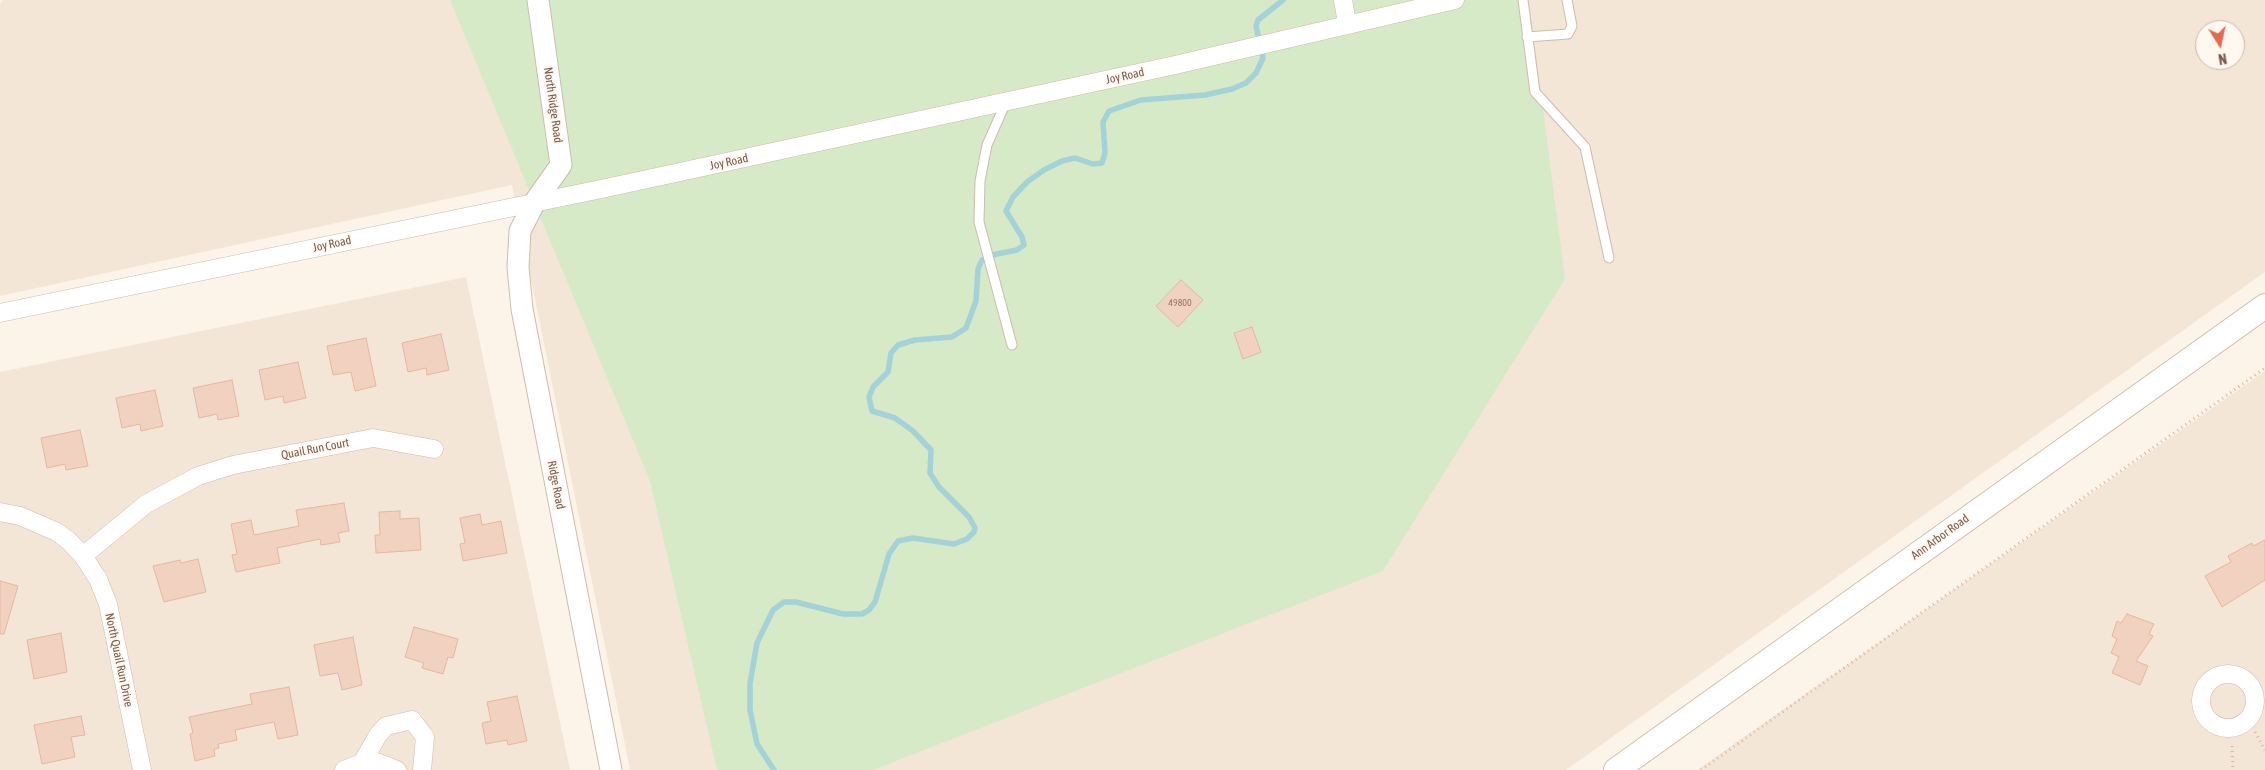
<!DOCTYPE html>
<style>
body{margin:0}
#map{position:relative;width:2265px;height:770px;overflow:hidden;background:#fcf4e9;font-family:"Asap Condensed",sans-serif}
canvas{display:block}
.north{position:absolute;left:2195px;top:20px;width:50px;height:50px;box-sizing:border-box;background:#fff8f0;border:1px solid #c9b9ae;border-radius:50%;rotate:170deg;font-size:14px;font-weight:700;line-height:20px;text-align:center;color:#775a4c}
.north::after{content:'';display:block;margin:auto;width:18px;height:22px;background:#e36b51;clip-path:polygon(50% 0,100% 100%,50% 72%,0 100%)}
</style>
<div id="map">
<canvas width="2265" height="770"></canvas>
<div class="north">N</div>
</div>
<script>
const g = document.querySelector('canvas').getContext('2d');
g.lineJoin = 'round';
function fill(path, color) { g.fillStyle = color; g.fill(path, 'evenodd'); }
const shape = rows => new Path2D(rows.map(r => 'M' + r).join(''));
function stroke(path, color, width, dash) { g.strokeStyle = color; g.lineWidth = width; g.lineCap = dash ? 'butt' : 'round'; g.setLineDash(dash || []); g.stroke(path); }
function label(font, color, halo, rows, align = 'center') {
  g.font = font + ' "Asap Condensed",sans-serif'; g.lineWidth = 4; g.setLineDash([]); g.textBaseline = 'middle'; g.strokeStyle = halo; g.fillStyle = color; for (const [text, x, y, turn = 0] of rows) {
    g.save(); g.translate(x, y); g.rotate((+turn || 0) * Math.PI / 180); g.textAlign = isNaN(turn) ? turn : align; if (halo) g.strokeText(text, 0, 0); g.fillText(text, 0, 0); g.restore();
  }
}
fill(shape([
 [3,0,2265,0,2265,272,1566,770,630,770,512,185,0,296,0,4],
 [2205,30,2235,30,2235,60,2205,60],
 [466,277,570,770,0,770,0,372],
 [2265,371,2265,770,1697,770,2011,550]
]), '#f4e6d7');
fill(shape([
 [450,0,1529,0,1565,279,1383,571,873,770,717,770,650,481]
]), '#d7eac7');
stroke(shape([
 [992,255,1017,250,1024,245,1022,237,1006,211,1013,197,1027,182,1044,170,1062,161,1075,158,1093,164,1102,163,1105,153,1103,122,1109,111,1141,100,1205,95,1232,89,1246,83,1256,73,1263,58,1256,26,1258,20,1283,0],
 [774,770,757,744,750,710,750,683,757,643,773,610,784,602,796,602,843,614,862,614,869,610,875,602,889,554,898,541,913,538,954,544,967,539,974,532,975,528,969,517,939,487,930,473,931,450,913,431,895,418,872,411,869,397,873,387,888,372,891,353,898,345,915,340,952,337,966,328,976,301,978,269,982,260]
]), '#a3d2d8', 5.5);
const building = shape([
 [1181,280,1203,300,1178,327,1156,306,1181,280],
 [1252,327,1261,352,1243,359,1234,333,1252,327],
 [441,334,449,370,427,375,426,368,408,372,402,343,441,334],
 [366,338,376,386,355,391,351,372,333,375,327,346,366,338],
 [298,362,306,398,284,403,283,396,265,400,259,370,298,362],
 [232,380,239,416,218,420,217,414,199,418,193,388,232,380],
 [155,390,163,426,141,431,140,424,122,428,116,398,155,390],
 [80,430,88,466,66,470,65,464,47,468,41,438,80,430],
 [344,503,349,531,338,533,340,542,321,545,320,539,277,548,280,563,236,572,232,555,237,554,231,524,251,520,254,535,299,526,296,510,344,503],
 [400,511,400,519,419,518,421,550,376,553,375,535,380,535,379,512,400,511],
 [480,514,482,525,501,521,507,553,463,561,460,544,465,543,460,518,480,514],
 [2265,540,2265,580,2222,607,2205,576,2231,562,2228,556,2252,543,2253,546,2265,540],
 [198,559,206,592,164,602,153,566,180,560,181,563,198,559],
 [0,581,18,586,4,634,0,634,0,581],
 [2127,614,2154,624,2149,634,2153,636,2136,661,2148,666,2140,685,2112,673,2119,657,2111,653,2117,639,2112,636,2117,621,2121,623,2127,614],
 [414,627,458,639,453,658,448,657,443,674,422,668,424,663,405,657,414,627],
 [61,633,67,672,34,679,27,640,61,633],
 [353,637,362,685,342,690,338,673,320,676,314,645,353,637],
 [289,687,298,735,278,739,274,722,235,730,237,740,218,744,219,748,214,749,215,756,195,761,190,734,193,733,189,717,252,704,250,694,289,687],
 [517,696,527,741,508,745,507,740,486,744,482,723,491,721,487,702,517,696],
 [81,716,85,735,71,737,75,757,42,764,34,725,81,716]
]);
fill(building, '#f1d2c1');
stroke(building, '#e4b8a1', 1);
const service = shape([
 [1523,0,1535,92,1585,147,1609,258],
 [1527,37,1568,34,1572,26,1567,0],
 [1006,102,987,145,980,181,979,222,1012,345]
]);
const minor = shape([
 [1343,0,1347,23],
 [0,313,606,188,1175,65,1455,0],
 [0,512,20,516,57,532,69,541,83,556,98,579,108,604,142,770],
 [83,556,146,504,198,476,233,465,373,438,434,449],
 '2201 701a27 27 0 1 1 54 0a27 27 0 1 1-54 0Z',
 [362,763,378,735,386,726,412,720,425,737,422,770],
 [344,770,362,763,377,762,397,770]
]);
const tertiary = shape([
 [538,0,561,165,534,203,520,231,518,267,522,309,611,770]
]);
const secondary = shape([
 [1616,770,2265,306]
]);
stroke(service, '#cebbae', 11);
stroke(minor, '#cebbae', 19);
stroke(tertiary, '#cebbae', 23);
stroke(secondary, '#d4bdae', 26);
stroke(shape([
 [2255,732,2265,750],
 [2232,746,2233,770],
 [1701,770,2265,368]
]), '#d7b5a3', 3, [1, 4]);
stroke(service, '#fff', 9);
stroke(minor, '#fff', 18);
stroke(tertiary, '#fff', 21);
stroke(secondary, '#fff', 24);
label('10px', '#967869', null, [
 ["49800",1180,303]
]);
label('12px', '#775a4c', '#fff8f0', [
 ["Joy Road",1125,76,-12],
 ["North Ridge Road",553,105,82],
 ["Joy Road",729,162,-12],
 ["Joy Road",332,244,-12],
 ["Quail Run Court",315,449,-11],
 ["Ridge Road",556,485,79],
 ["Ann Arbor Road",1940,537,-36],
 ["North Quail Run Drive",119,660,78]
]);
</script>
